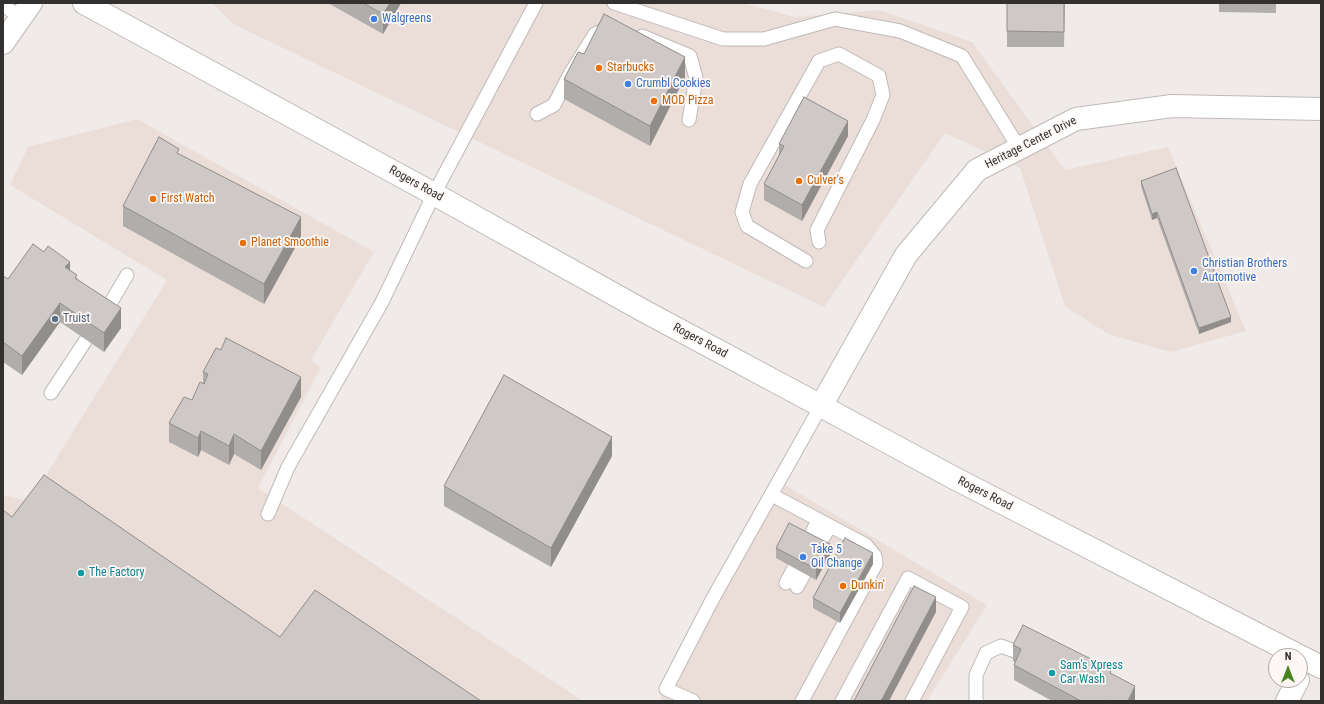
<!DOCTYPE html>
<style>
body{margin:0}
#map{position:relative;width:1324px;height:704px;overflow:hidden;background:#f0ebe8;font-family:"Roboto Condensed",sans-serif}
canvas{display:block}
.frame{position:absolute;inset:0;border:4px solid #333130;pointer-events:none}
.north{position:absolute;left:1268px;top:648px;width:40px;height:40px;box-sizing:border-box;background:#fdf8f5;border:1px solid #aca8a6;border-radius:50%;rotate:0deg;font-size:11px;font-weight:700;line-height:16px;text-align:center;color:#333130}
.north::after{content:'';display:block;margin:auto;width:14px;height:18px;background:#498420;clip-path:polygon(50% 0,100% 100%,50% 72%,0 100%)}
</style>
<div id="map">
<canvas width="1324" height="704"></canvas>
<div class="frame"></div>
<div class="north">N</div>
</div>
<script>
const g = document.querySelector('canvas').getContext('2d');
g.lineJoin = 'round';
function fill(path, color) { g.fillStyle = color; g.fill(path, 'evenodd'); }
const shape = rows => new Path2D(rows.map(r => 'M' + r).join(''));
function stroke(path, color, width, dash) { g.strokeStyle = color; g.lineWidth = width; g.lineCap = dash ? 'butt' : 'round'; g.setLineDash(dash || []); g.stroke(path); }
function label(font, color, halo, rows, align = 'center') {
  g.font = font + ' "Roboto Condensed",sans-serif'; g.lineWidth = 3.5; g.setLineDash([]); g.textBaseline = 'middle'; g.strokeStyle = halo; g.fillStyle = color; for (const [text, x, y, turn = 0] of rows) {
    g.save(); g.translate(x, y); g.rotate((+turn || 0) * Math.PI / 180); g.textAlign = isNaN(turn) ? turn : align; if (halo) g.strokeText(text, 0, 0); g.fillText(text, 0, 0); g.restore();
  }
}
fill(shape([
 [212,3,743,3,795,17,880,10,972,42,1065,170,1168,147,1246,331,1171,352,1108,334,1065,306,1020,168,945,133,824,307,235,25],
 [137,119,374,252,311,360,321,367,258,488,583,701,3,701,3,495,30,501,167,280,10,185,28,147],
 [785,485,987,605,927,701,659,701]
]), '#ebded8');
const lane = shape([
 [614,3,723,39,764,39,835,19,900,31,962,56,1019,148],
 [3,5,21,18],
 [642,36,690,56,696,78,689,120],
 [537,114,554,105,570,74,595,34,602,31],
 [806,261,747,226,742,212,750,184,819,61,839,54,879,76,883,95,873,120,817,230,819,242],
 [103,316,127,275],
 [51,393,86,340],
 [772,495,866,545,875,556,876,564,802,701],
 [268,514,288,467,382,302,434,194,536,3],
 [807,543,818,520],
 [817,548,830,526],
 [786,583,794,568],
 [797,587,804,574],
 [693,701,666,689,712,600,821,406],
 [842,701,908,578,962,607,912,701],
 [977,701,976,700,976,675,986,653,1001,646,1017,652]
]);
const street = shape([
 [821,406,906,255,977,170,1076,119,1172,106,1321,109],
 [1287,701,1298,680]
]);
const primary = shape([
 [84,3,434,194,644,311,821,406,954,478,1321,667],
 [3,43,31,3]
]);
stroke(lane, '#bfbab7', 15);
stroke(street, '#bfbab7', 24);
stroke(primary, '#bfbab7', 24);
stroke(lane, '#fff', 13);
stroke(street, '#fff', 22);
stroke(primary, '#fff', 22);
fill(shape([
 [328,3,401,3,383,34],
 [1007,3,1065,3,1064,47,1007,47],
 [1219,3,1276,3,1276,13,1219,12],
 [584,54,685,77,650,146,564,99,564,79],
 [848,136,802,221,764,200,764,184,779,155,779,144],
 [179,155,301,237,264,304,123,226,123,206],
 [1141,181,1231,322,1199,334,1157,218,1152,220,1141,186],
 [70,270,121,328,104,352,60,322,22,375,3,362,3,276,8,279],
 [203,372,301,397,261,470,234,454,229,465,201,450,198,457,169,442,169,423,192,400,203,384],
 [612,456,551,567,444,506,444,486],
 [776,548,830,555,816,580,776,558],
 [873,564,840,623,813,608,813,598],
 [1013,645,1111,673,1135,701,1052,701,1014,680,1014,665,1015,662,1013,661]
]), '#b1adaa');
fill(shape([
 [390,3,401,3,383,34,383,14],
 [685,57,685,77,650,146,650,126],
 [848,121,848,136,802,221,802,205],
 [1157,212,1157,218,1152,220,1152,214],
 [301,217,301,237,264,304,264,284],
 [70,262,70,281,65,267],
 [60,303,60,322,22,375,22,356],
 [121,308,121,328,104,352,104,333],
 [1231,317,1231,322,1199,334,1199,328],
 [301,377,301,397,261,470,261,451],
 [201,431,201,450,198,457,198,438],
 [234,434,234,454,229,465,229,446],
 [612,437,612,456,551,567,551,548],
 [830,544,830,555,816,580,816,569],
 [873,553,873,564,840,623,840,613],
 [936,597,936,612,889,701,881,701],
 [1135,686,1135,701,1128,701]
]), '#908d8b');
const building = shape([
 [363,3,390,3,383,14,363,3],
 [1007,3,1064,3,1064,32,1007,31,1007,3],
 [604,14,685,57,650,126,564,79,578,52,584,54,604,14],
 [804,97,848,121,802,205,764,184,784,146,779,144,804,97],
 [159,137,179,149,177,153,301,217,264,284,123,206,159,137],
 [1176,168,1231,317,1199,328,1157,212,1152,214,1141,181,1176,168],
 [33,244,44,252,48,246,70,262,65,267,77,275,75,278,121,308,104,333,60,303,22,356,3,342,3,276,8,279,33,244],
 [226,338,301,377,261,451,234,434,229,446,201,431,198,438,169,423,184,397,192,400,200,382,204,384,208,374,203,372,216,348,221,350,226,338],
 [504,375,612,437,551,548,444,486,504,375],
 [44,475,280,637,315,590,481,701,3,701,3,510,12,517,44,475],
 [789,523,830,544,816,569,776,548,789,523],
 [845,538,873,553,840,613,813,598,845,538],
 [914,586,936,597,881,701,854,701,914,586],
 [1023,625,1111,669,1110,673,1135,686,1128,701,1108,701,1106,700,1106,701,1081,701,1014,665,1021,649,1013,645,1023,625]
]);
fill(building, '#cec9c6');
stroke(building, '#908d8b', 1);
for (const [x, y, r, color] of [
 [374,19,4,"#3f7fe0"],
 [599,68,4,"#e8710a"],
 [628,84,4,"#3f7fe0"],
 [654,101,4,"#e8710a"],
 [799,181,4,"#e8710a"],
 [153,199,4,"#e8710a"],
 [243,243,4,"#e8710a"],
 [1194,271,4,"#3f7fe0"],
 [55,319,4,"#5c6f8a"],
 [803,557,4,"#3f7fe0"],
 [81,573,4,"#0f9aa8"],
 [843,586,4,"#e8710a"],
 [1052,673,4,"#0f9aa8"]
]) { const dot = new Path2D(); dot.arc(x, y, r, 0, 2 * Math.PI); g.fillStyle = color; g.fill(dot); stroke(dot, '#fdf8f5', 1.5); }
label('12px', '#366cbe', '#fdf8f5', [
 ["Walgreens",382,19],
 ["Crumbl Cookies",636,84],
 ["Christian Brothers",1202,264],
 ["Automotive",1202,278],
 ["Take 5",811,550],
 ["Oil Change",811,564]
], 'left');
label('12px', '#c56008', '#fdf8f5', [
 ["Starbucks",607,68],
 ["MOD Pizza",662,101],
 ["Culver's",807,181],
 ["First Watch",161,199],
 ["Planet Smoothie",251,243],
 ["Dunkin'",851,586]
], 'left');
label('12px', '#333130', '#fdf8f5', [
 ["Heritage Center Drive",1031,143,-27],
 ["Rogers Road",416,184,29],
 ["Rogers Road",700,341,28],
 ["Rogers Road",985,494,27]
]);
label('12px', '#4e5e75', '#fdf8f5', [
 ["Truist",63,319]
], 'left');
label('12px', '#0d838f', '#fdf8f5', [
 ["The Factory",89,573],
 ["Sam's Xpress",1060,666],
 ["Car Wash",1060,680]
], 'left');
</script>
